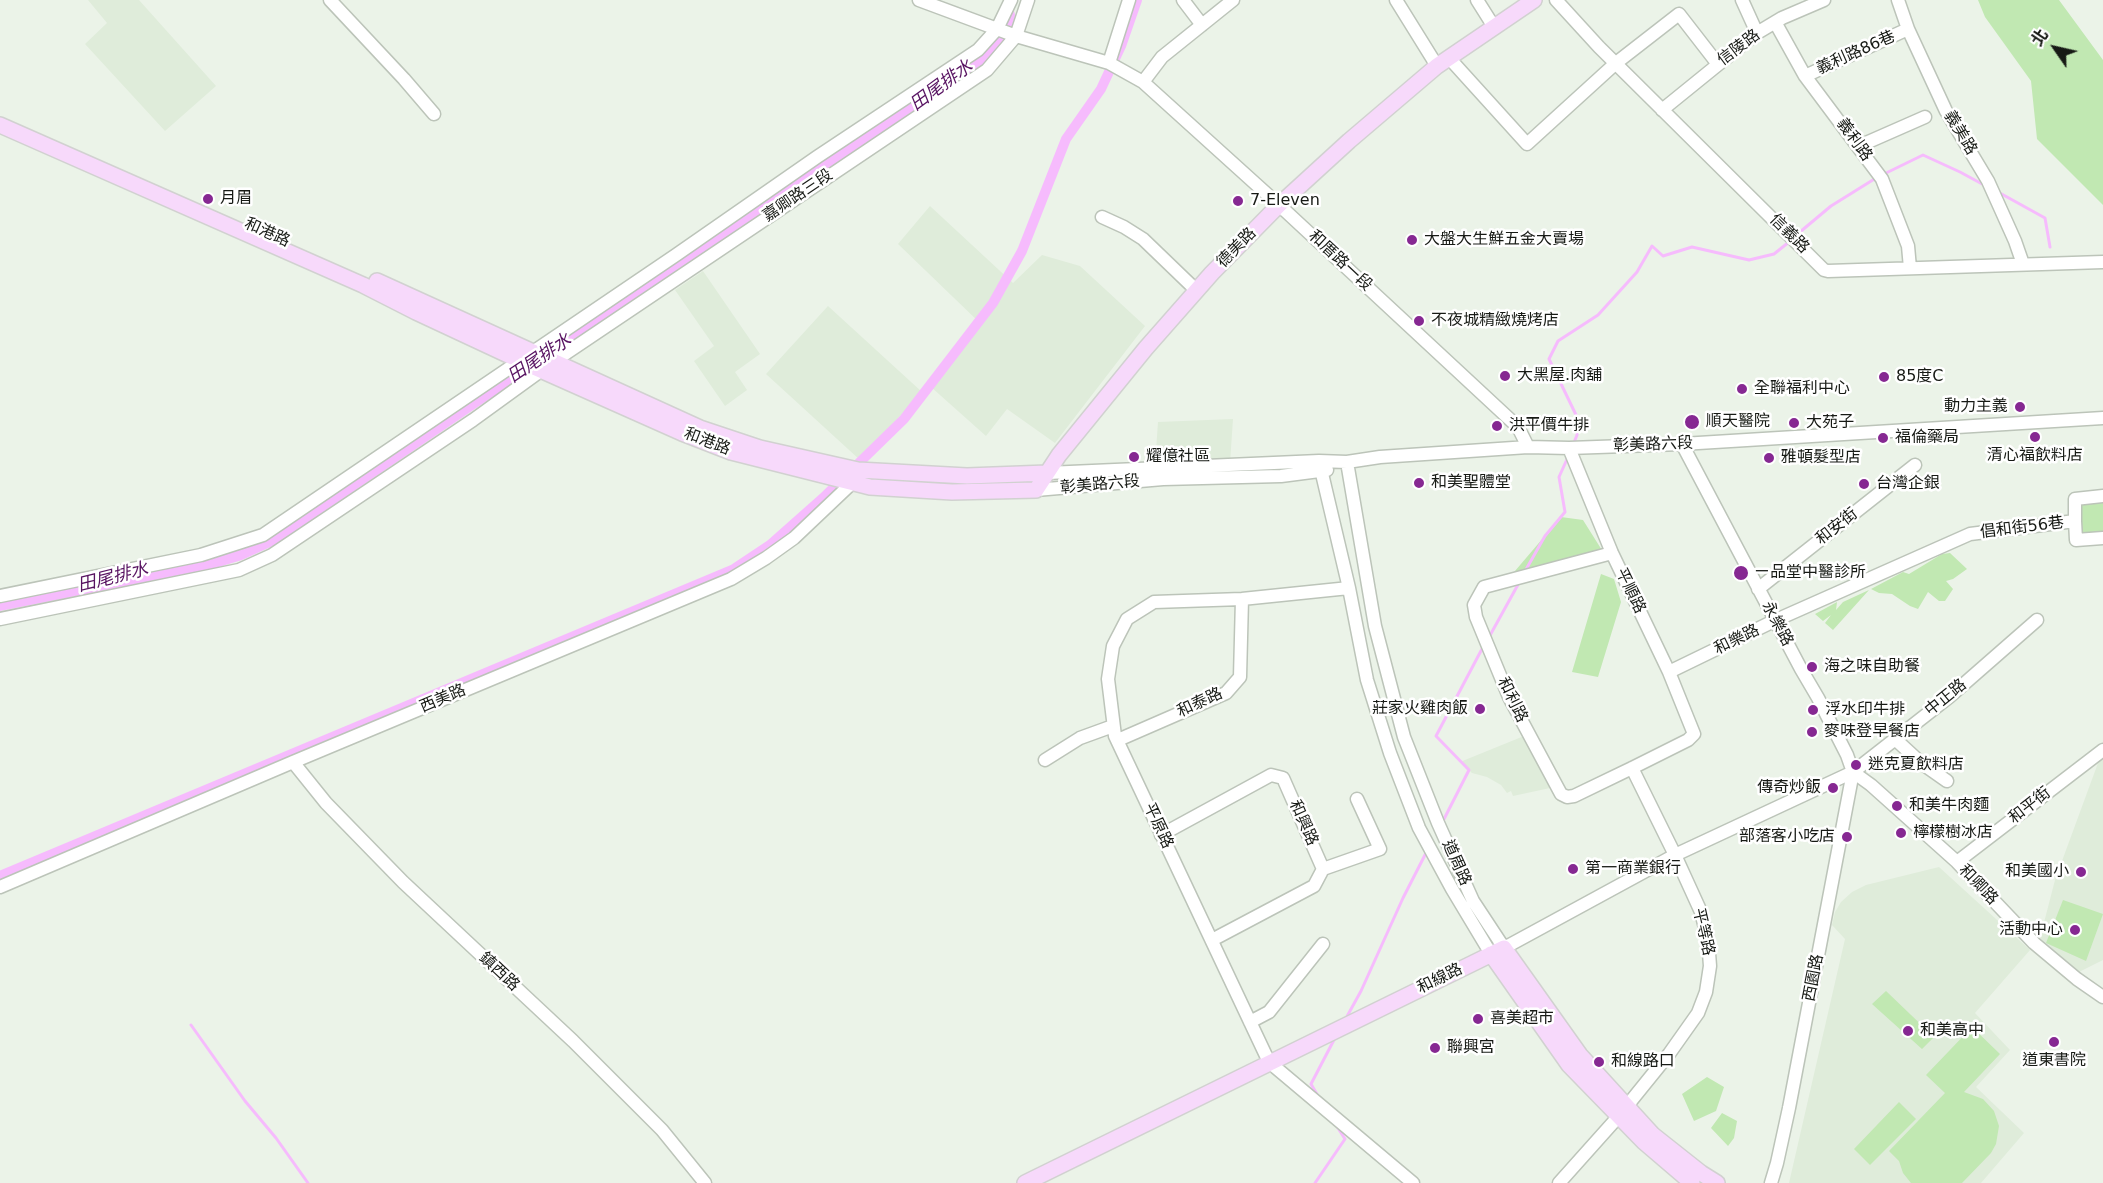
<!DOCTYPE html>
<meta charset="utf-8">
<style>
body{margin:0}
#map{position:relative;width:2103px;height:1183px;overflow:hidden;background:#ebf3e8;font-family:"DejaVu Sans","Noto Sans TC",sans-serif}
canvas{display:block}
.north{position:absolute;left:2025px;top:18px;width:60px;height:60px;-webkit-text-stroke:4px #fff;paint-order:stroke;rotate:304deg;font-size:16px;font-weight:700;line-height:24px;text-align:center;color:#171a15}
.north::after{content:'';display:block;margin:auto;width:21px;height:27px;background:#171a15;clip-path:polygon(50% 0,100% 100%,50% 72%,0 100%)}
</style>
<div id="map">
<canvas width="2103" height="1183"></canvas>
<div class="north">北</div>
</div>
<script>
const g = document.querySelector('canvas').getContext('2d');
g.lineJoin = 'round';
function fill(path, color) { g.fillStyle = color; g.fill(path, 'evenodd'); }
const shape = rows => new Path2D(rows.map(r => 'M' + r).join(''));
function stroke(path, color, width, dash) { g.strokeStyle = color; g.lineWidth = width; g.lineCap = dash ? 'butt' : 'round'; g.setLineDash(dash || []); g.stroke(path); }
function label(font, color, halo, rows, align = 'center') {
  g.font = font + ' "DejaVu Sans","Noto Sans TC",sans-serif'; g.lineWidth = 5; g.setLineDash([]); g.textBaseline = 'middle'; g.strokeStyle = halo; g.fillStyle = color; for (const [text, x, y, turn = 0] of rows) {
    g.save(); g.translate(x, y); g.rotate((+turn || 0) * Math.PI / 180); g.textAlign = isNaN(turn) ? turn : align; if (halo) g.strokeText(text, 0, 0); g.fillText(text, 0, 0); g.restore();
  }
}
fill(shape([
 [88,0,139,0,216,86,165,131,85,44,107,23],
 [930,206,1013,283,1042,255,1080,266,1145,326,1055,443,1007,409,986,436,931,387,981,324,898,244],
 [703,271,760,354,735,372,747,390,725,406,694,361,714,346,675,290],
 [828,306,922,392,860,460,766,374],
 [1233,419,1230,463,1155,465,1158,422],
 [1524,736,1550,788,1513,796,1511,791,1507,793,1501,785,1487,777,1472,773,1460,762],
 [2103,758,2103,960,2079,972,2040,938,2055,880,2098,763],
 [1939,867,2030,950,1975,1013,2010,1050,1976,1087,2024,1133,1981,1183,1789,1183,1845,939,1832,925,1835,912,1841,902,1852,892,1866,885]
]), '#dfecda');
fill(shape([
 [1978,0,2059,0,2103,60,2103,205,2037,139,2031,81,1985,17],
 [2103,498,2103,536,2082,537,2081,500],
 [1561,517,1583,520,1605,555,1509,578],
 [1950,553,1967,569,1953,579,1946,581,1953,589,1945,601,1939,601,1928,592,1918,609,1910,606,1892,594,1879,593,1871,589,1903,572,1909,574,1942,554],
 [1601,574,1614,579,1621,602,1598,677,1572,672],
 [1869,590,1833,630,1825,623,1831,615,1823,621,1815,614,1837,602,1836,610,1843,602],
 [2063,900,2103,914,2086,961,2046,943],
 [1886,991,1934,1037,1922,1049,1872,1004],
 [1972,1027,2000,1054,1964,1092,1983,1099,1994,1111,1999,1126,1996,1144,1991,1153,1962,1183,1911,1183,1903,1173,1899,1161,1889,1151,1945,1093,1926,1075],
 [1707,1077,1724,1087,1716,1111,1694,1121,1682,1094],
 [1899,1102,1916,1119,1870,1165,1854,1149],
 [1722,1113,1737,1121,1734,1138,1728,1146,1711,1128]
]), '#c1e8b2');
fill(shape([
 [504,375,516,381,275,545,242,560,209,570,0,611,0,601,256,543]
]), '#f6bbfd');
stroke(shape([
 [1882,175,1923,155,1960,172,1984,185],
 [1998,192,2045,218,2050,247],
 [1794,237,1831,206,1876,178],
 [1573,445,1577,435,1578,419,1549,359,1558,341,1598,315,1637,272,1652,246,1663,256,1692,247,1749,260,1774,254,1789,242],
 [1524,573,1545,536,1565,512,1559,477,1568,457],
 [1488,639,1520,581],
 [1442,823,1469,770,1436,736,1483,647],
 [1345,1020,1361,991,1403,898,1427,851],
 [191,1025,245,1101,276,1138,308,1183],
 [1318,1096,1311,1084,1336,1036],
 [1315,1183,1345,1139,1336,1125]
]), '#f6bbfd', 3);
stroke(shape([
 [0,876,734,569,770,545,823,498,904,419,993,303,1022,251,1066,139,1101,89,1121,46,1137,0]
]), '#f6bbfd', 10);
stroke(shape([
 [493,391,725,237,957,76,997,45,1007,15]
]), '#f6bbfd', 16);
const minor = shape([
 [330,0,404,79,434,114],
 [919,0,1016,36,1109,63,1143,82,1279,205,1518,427,1528,447],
 [1183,0,1202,25],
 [1396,0,1437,66],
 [1477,0,1494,27],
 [1556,0,1599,47,1824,270,1828,271,2103,262],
 [1742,0,1757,33],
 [1898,0,1908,29,1946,111,1988,181,2015,241,2023,264],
 [1775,22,1805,76,1882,179,1908,246,1910,268],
 [1450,59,1527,144,1616,63,1679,14,1717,63],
 [1109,63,1129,0],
 [1805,76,1908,29],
 [1143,82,1162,57,1233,0],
 [1662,110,1757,33,1782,18,1824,0],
 [1859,146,1925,117],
 [1102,217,1124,227,1143,239,1197,291],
 [1682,444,1801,669,1818,698,1847,755,1853,772],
 [1569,448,1612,553,1669,672,1694,734,1688,740,1632,768,1574,796,1567,797,1561,794,1509,697,1476,617,1474,605,1484,587,1612,553],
 [1319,461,1349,588,1367,680,1390,753,1419,828,1452,889,1491,954],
 [1347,462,1375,626,1404,737,1438,823,1473,901,1504,948,1675,855,1853,772,1949,697,2037,620],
 [1047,473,1319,461,1347,462,1380,457,1528,447,1569,448,1682,444,2103,418],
 [1036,490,1163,479,1281,476,1327,470],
 [2103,496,2075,499,2075,521,2076,540,2103,538],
 [1349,588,1242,599,1154,602,1127,619,1113,646,1108,679,1115,736,1269,1062,1413,1183],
 [1758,589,1915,465],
 [0,596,201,555,263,535,676,255,817,157,978,50,997,29,1011,0],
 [0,619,239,570,272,555,473,420,553,362,987,70,1016,36,1028,0],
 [1669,672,1776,620,1970,534,2075,521],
 [1895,739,1920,762,1947,781],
 [1118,740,1226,693,1240,677,1242,599],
 [1045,760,1080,738,1113,726],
 [293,762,326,803,403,882,573,1041,662,1130,705,1183],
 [1853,772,1871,785,1957,862,2034,943,2077,979,2103,997],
 [1161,835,1271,775,1283,778,1323,869,1314,886,1212,940],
 [1957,862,2103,750],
 [1323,869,1380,849,1357,799],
 [0,887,293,762,731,579,766,558,794,538,852,483,855,476],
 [1250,1022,1269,1012,1323,944],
 [1559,1183,1618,1117,1669,1054,1698,1013,1706,992,1710,966,1708,940,1701,912,1675,855,1632,768],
 [1771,1183,1777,1163,1789,1108,1853,772]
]);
const major = shape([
 [0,125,363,285,416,312,536,368,682,433,731,452,870,487,952,492,1036,490,1059,455,1146,348,1212,273,1279,205,1349,141,1437,66,1534,0],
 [377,281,700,428,760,448,858,470,967,476,1047,473],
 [1491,954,1569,1065,1644,1142,1692,1183],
 [1025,1183,1504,948,1580,1055,1653,1135,1701,1173,1717,1183]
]);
stroke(minor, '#bcc4b9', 15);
stroke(major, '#d1d1d0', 18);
stroke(minor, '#fff', 12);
stroke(major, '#f7d9fb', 15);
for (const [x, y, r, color] of [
 [208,199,6,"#862892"],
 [1238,201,6,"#862892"],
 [1412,240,6,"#862892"],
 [1419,321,6,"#862892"],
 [1505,376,6,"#862892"],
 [1884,377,6,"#862892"],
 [1742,389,6,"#862892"],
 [2020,407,6,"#862892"],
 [1692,422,8,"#862892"],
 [1794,423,6,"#862892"],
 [1497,426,6,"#862892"],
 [2035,437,6,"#862892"],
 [1883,438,6,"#862892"],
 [1134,457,6,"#862892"],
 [1769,458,6,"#862892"],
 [1419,483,6,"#862892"],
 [1864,484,6,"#862892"],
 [1741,573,8,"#862892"],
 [1812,667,6,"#862892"],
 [1480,709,6,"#862892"],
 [1813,710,6,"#862892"],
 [1812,732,6,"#862892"],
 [1856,765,6,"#862892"],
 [1833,788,6,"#862892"],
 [1897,806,6,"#862892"],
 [1901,833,6,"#862892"],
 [1847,837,6,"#862892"],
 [1573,869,6,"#862892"],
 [2081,872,6,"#862892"],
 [2075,930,6,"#862892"],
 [1478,1019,6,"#862892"],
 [1908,1031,6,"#862892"],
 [2054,1042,6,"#862892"],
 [1435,1048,6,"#862892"],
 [1599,1062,6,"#862892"]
]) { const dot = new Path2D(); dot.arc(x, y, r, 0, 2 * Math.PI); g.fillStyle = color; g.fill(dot); stroke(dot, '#fff', 2); }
label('16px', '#171a15', '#fff', [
 ["信陵路",1739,48,-37],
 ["義利路86巷",1856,53,-24],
 ["義美路",1960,133,59],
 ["義利路",1854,140,54],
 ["嘉卿路三段",798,196,-34],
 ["和港路",267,233,24],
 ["信義路",1789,234,45],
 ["德美路",1237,248,-46],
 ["和厝路一段",1340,261,43],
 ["和港路",707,442,21],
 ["彰美路六段",1653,445,-2],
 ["彰美路六段",1100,485,-5],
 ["和安街",1837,527,-38],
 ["倡和街56巷",2022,528,-7],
 ["平順路",1630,591,64],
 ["永樂路",1777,624,62],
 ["和樂路",1737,640,-26],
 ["中正路",1946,698,-39],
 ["西美路",443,699,-23],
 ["和利路",1512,700,64],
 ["和泰路",1200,703,-25],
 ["和平街",2030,806,-38],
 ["和興路",1303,823,66],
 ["平原路",1158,826,65],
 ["道周路",1456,863,66],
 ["和卿路",1978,885,46],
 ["平等路",1703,932,77],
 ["鎮西路",499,972,43],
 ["西園路",1814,978,-79],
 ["和線路",1440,979,-26]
]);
label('16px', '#171a15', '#fff', [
 ["月眉",220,199],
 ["7-Eleven",1250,201],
 ["大盤大生鮮五金大賣場",1424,240],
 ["不夜城精緻燒烤店",1431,321],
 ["大黑屋.肉舖",1517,376],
 ["85度C",1896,377],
 ["全聯福利中心",1754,389],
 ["動力主義",2008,407,"right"],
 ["順天醫院",1706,422],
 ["大苑子",1806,423],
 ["洪平價牛排",1509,426],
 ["福倫藥局",1895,438],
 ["清心福飲料店",2035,456,"center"],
 ["耀億社區",1146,457],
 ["雅頓髮型店",1781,458],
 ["和美聖體堂",1431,483],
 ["台灣企銀",1876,484],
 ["ㄧ品堂中醫診所",1754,573],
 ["海之味自助餐",1824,667],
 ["莊家火雞肉飯",1468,709,"right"],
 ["浮水印牛排",1825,710],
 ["麥味登早餐店",1824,732],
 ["迷克夏飲料店",1868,765],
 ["傳奇炒飯",1821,788,"right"],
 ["和美牛肉麵",1909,806],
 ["檸檬樹冰店",1913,833],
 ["部落客小吃店",1835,837,"right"],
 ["第一商業銀行",1585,869],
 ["和美國小",2069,872,"right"],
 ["活動中心",2063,930,"right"],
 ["喜美超市",1490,1019],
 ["和美高中",1920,1031],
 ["聯興宮",1447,1048],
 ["道東書院",2054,1061,"center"],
 ["和線路口",1611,1062]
], 'left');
label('italic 18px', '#571261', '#fff', [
 ["田尾排水",942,86,-36],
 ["田尾排水",540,359,-34],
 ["田尾排水",113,578,-14]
]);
</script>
